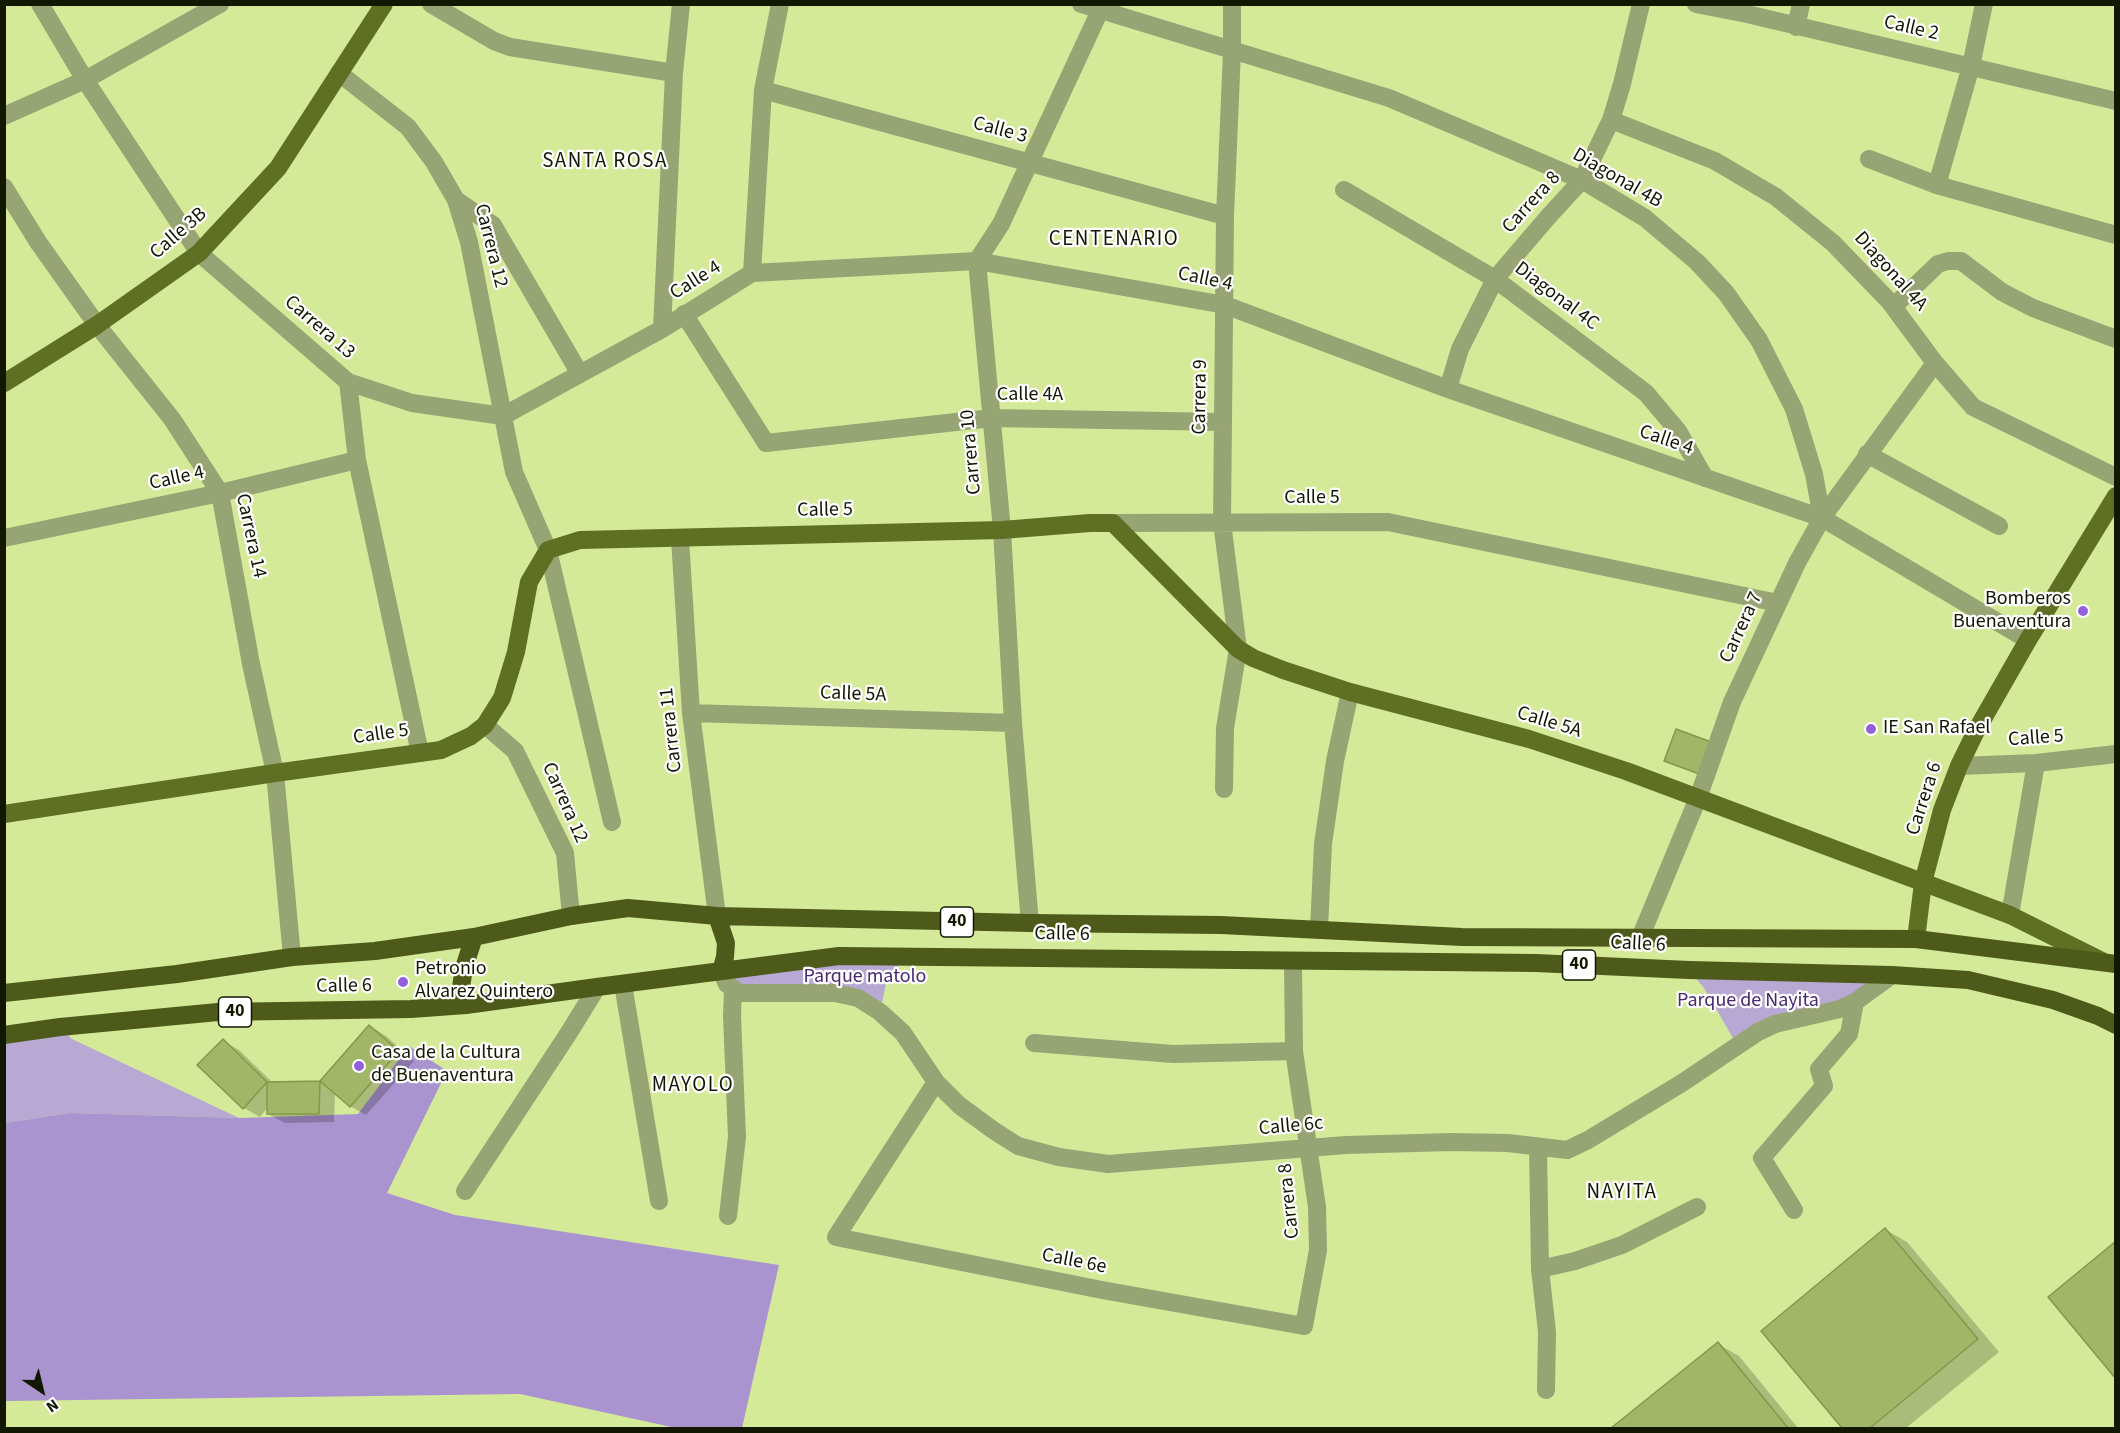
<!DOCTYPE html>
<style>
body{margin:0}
#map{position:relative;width:2120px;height:1433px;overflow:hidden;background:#d5ea99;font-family:"Source Sans 3",sans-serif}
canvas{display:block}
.frame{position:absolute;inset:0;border:6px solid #121800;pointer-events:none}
.north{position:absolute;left:12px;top:1361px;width:60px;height:60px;-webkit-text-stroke:4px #fff;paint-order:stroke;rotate:145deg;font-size:16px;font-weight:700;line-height:24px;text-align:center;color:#121800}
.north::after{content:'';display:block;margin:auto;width:21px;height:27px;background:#121800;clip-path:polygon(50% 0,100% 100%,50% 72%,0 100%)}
</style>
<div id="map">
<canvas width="2120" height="1433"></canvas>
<div class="frame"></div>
<div class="north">N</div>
</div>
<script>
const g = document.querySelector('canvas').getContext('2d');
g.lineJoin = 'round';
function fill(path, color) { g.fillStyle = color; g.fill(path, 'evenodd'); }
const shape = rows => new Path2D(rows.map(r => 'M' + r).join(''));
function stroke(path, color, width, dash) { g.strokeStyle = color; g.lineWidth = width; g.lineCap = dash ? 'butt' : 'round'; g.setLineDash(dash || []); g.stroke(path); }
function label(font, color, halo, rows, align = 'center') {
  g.font = font + ' "Source Sans 3",sans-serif'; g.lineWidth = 4.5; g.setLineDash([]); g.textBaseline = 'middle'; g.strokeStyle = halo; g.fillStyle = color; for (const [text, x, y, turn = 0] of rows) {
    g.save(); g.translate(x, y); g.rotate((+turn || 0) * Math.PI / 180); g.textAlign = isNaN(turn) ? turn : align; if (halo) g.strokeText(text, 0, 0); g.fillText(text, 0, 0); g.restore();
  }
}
fill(shape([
 [932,956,898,966,888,974,880,1012,858,998,750,992,721,971],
 [1689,970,1892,975,1855,1002,1737,1045,1704,988],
 [60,1027,72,1039,239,1118,70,1113,5,1123,4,1035]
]), '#b7a8d4');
fill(shape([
 [409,1046,447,1071,387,1193,455,1215,779,1265,742,1428,676,1428,520,1394,5,1401,5,1123,70,1113,239,1118,358,1114]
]), '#a994d0');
fill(shape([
 [370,1026,386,1036,414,1061,366,1115,350,1106,335,1093,334,1122,285,1123,268,1114,268,1107,260,1117,244,1108,223,1041,239,1050,273,1083,320,1082],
 [1886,1230,1907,1242,1999,1352,1906,1428,1844,1428,1763,1331],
 [1718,1344,1739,1356,1798,1428,1614,1428]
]), '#0003');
const building = shape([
 [1676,729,1714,743,1702,775,1664,761,1676,729],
 [369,1025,399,1051,350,1107,320,1081,369,1025],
 [223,1039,267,1082,243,1109,197,1065,223,1039],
 [320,1081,319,1114,267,1114,267,1082,320,1081],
 [1885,1228,1978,1339,1870,1428,1842,1428,1761,1331,1885,1228],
 [2116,1241,2116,1379,2048,1297,2116,1241],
 [1718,1342,1788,1428,1611,1428,1718,1342]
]);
fill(building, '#a2b667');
stroke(building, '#859849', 1.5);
stroke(shape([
 [40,4,85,80,199,253,348,382,357,460,420,753],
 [431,4,494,41,510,47,674,73],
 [1081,4,1389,98,1582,180,1645,218,1697,262,1726,293,1759,340,1794,409,1814,474,1822,518],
 [1696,4,1747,14,2116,101],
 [1796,27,1801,4],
 [339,73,408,127,434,162,456,200,469,242,514,472,548,550,612,822],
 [763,90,1225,216],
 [4,116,85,80,220,4],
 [1611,120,1715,161,1776,197,1833,243,1889,301,1935,363,1973,407,2116,477],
 [1869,159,1937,185,2116,235],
 [1937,185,1971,66,1984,4],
 [4,187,38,242,97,325,172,419,220,493,251,664,275,773,292,957],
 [1344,190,1495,279,1646,393,1678,431,1705,478],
 [456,200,493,225,580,374],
 [752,273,763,90,780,4],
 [1894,306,1938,264,1948,261,1961,261,2002,292,2033,308,2116,339],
 [684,314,766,443,992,418,1223,422],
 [662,329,674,73,681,4],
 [348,382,412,403,503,416,662,329,752,273,977,261,1225,305,1448,389,1822,518,2028,640],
 [1448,389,1460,349,1495,279,1548,217,1582,180,1611,120,1622,84,1641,4],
 [1867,454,1999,526],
 [1113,523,1388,522,1778,603],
 [4,538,220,493,357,460],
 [680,539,691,713,717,916],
 [691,713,1013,723],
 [485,725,515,751,565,853,571,916],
 [1959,766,2036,763,2116,754],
 [1224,789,1225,728,1238,649,1222,522,1225,216,1232,51,1232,4],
 [2010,915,2036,763],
 [1030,923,1013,723,1002,530,977,261,1001,224,1103,4],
 [1319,929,1323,844,1335,761,1350,692],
 [1640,938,1698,798,1732,702,1797,563,1822,518,1935,363],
 [721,971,727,984,739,993,835,993,858,998,880,1012,903,1033,936,1082,959,1105,993,1130,1018,1146,1059,1157,1108,1164,1346,1145,1451,1142,1508,1143,1567,1150,1588,1140,1682,1083,1758,1032,1775,1024,1840,1009,1855,1002,1892,975],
 [623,984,659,1201],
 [1034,1043,1173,1054,1294,1051],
 [936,1082,836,1237,1102,1290,1304,1326,1318,1250,1317,1207,1294,1051,1293,962],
 [1538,1148,1540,1269,1547,1332,1546,1390],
 [465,1191,570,1031,597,987],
 [1794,1210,1762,1158,1824,1086,1819,1069,1849,1034,1855,1002],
 [728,1216,737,1137,732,1016,733,989],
 [1540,1269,1575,1261,1622,1245,1697,1207]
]), '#97a474', 18);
stroke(shape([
 [4,383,97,325,199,253,278,168,384,4],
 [4,814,275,773,441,750,471,736,485,725,502,698,516,652,529,582,548,550,580,540,1002,530,1090,523,1113,523,1238,649,1253,658,1283,670,1350,692,1529,739,1626,771,2010,915,2104,962],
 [1916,939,1923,883,1942,810,1959,766,1976,731,2028,640,2116,496]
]), '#5f6f23', 18);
stroke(shape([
 [717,916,726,943,725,957,721,971],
 [4,993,177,974,292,957,375,951,474,937,571,916,628,908,717,916,1030,923,1221,925,1462,937,1916,939,2116,964],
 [466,1005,461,987,464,968,474,937],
 [4,1035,60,1027,218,1012,411,1009,466,1005,597,987,839,956,1536,963,1689,970,1892,975,1968,980,2053,1000,2098,1016,2116,1025]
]), '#4d5a19', 18);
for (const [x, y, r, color] of [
 [2083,611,6,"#9360d9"],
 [1871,729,6,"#9360d9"],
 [403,982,6,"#9360d9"],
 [359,1066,6,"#9360d9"]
]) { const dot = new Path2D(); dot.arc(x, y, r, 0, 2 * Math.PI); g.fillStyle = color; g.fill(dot); stroke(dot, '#fff', 2); }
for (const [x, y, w] of [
 [957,922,33],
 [1579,965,33],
 [235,1012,33]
]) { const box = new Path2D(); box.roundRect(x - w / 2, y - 15, w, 30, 4.5); g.fillStyle = '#fff'; g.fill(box); stroke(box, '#121800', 1.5); }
label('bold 18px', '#121800', null, [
 ["40",957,922],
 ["40",1579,965],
 ["40",235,1012]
]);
label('20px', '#121800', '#fff', [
 ["Calle 2",1911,29,13],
 ["Calle 3",1000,131,15],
 ["Diagonal 4B",1617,179,30],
 ["Carrera 8",1532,203,-48],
 ["Calle 3B",179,234,-41],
 ["Carrera 12",490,246,76],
 ["Diagonal 4A",1890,272,48],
 ["Calle 4",1205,280,12],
 ["Calle 4",696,281,-32],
 ["Diagonal 4C",1556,297,37],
 ["Carrera 13",319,328,41],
 ["Calle 4A",1030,396],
 ["Carrera 9",1201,397,-89],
 ["Calle 4",1666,441,19],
 ["Carrera 10",972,452,-95],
 ["Calle 4",177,479,-12],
 ["Calle 5",1312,499],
 ["Calle 5",825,511,-1],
 ["Carrera 14",250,536,78],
 ["Carrera 7",1742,628,-65],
 ["Calle 5A",853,695,2],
 ["Calle 5A",1549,723,17],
 ["Carrera 11",672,730,-96],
 ["Calle 5",381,735,-8],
 ["Calle 5",2036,739,-4],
 ["Carrera 6",1925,799,-72],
 ["Carrera 12",564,803,66],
 ["Calle 6",1062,935,1],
 ["Calle 6",1638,945,3],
 ["Calle 6",344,987,-1],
 ["Calle 6c",1291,1127,-5],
 ["Carrera 8",1290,1201,-96],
 ["Calle 6e",1074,1262,11]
]);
label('20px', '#121800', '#fff', [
 ["Bomberos",2071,600,"right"],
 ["Buenaventura",2071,623,"right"],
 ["IE San Rafael",1883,729],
 ["Petronio",415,970],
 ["Alvarez Quintero",415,993],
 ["Casa de la Cultura",371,1054],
 ["de Buenaventura",371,1077]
], 'left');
label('20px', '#482871', '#fff', [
 ["Parque matolo",865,978],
 ["Parque de Nayita",1748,1002]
]);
g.letterSpacing = '1.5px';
label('21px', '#121800', '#fff', [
 ["SANTA ROSA",605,162],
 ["CENTENARIO",1114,240],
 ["MAYOLO",693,1086],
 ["NAYITA",1622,1193]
]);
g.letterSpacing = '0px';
</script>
